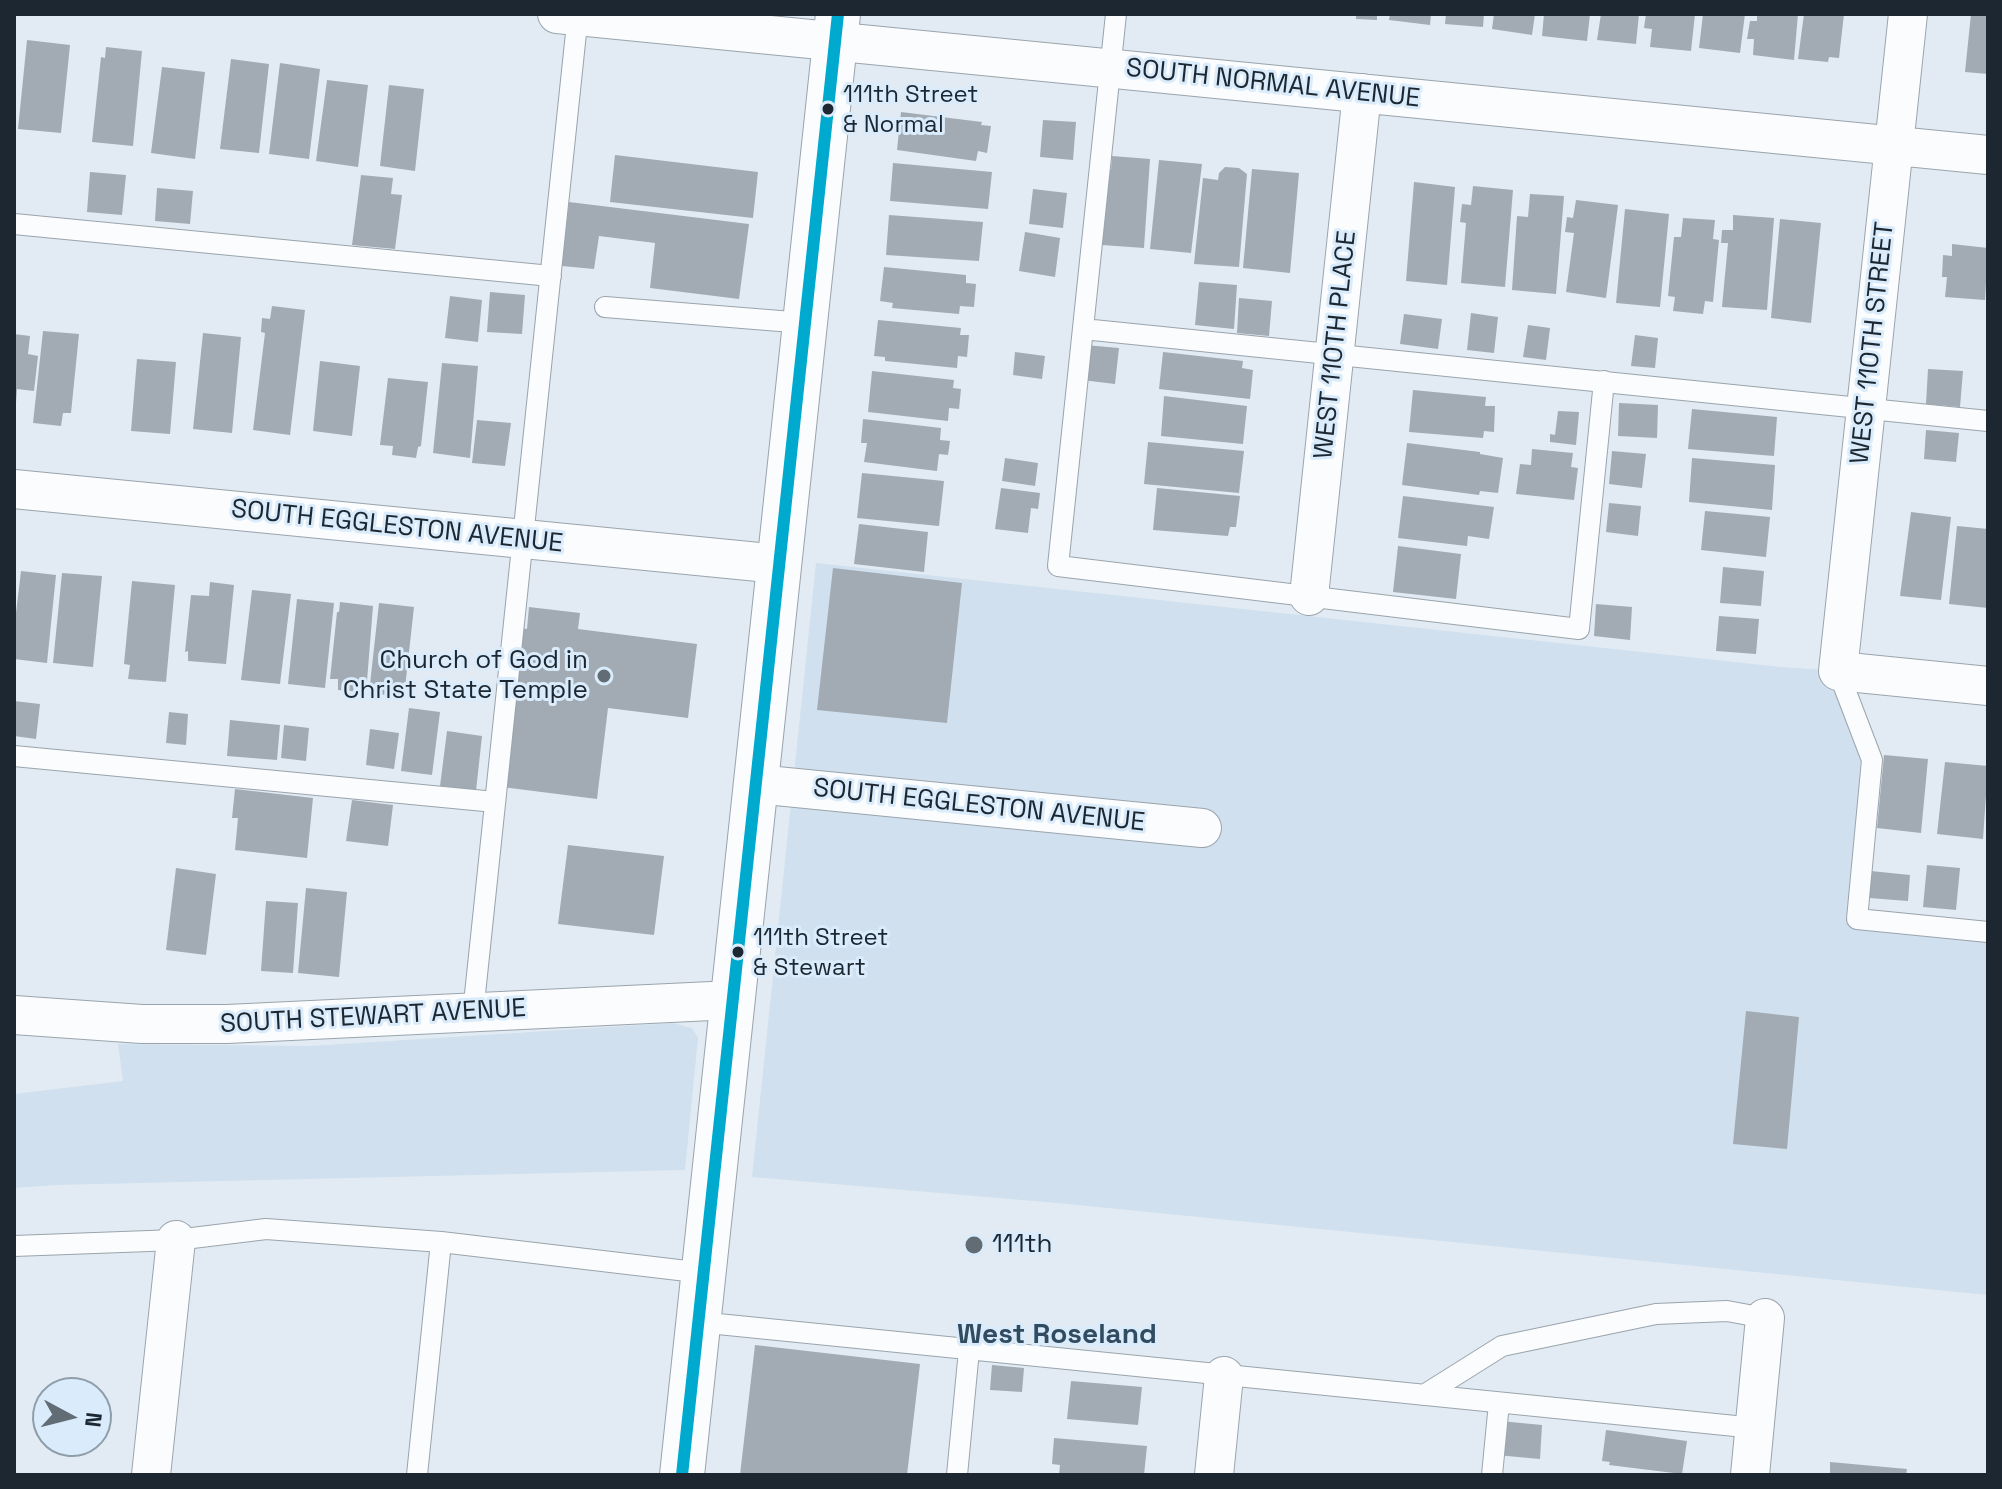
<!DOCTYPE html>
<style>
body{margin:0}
#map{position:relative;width:2002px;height:1489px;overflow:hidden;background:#e2ebf3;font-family:"Space Grotesk",sans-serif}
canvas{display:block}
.frame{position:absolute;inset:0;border:16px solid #1c2731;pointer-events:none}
.north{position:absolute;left:32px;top:1377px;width:80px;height:80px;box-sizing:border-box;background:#daecfb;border:2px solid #8e9daa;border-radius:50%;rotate:97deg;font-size:22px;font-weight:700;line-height:32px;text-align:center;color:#1c2731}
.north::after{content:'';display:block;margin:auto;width:28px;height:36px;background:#616c75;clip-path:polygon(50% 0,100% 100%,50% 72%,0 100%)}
</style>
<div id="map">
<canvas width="2002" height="1489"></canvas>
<div class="frame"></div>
<div class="north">N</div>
</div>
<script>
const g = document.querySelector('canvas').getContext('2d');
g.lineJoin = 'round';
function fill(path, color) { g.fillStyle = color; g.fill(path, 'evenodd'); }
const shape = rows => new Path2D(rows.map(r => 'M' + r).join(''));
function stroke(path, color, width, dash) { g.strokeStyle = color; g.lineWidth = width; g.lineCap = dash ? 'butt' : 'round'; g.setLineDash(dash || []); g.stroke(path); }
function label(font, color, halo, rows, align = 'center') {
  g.font = font + ' "Space Grotesk",sans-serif'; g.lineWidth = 6; g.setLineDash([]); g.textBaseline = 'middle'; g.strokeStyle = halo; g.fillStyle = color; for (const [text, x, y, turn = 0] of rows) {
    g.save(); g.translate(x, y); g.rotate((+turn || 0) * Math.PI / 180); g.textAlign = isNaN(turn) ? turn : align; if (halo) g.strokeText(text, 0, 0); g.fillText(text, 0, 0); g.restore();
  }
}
fill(shape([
 [816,563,1781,667,1838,671,1872,760,1857,919,1988,932,1988,1295,1057,1203,752,1177],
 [673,1023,692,1028,698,1038,685,1170,56,1185,14,1188,14,1094,123,1081,118,1044,311,1046]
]), '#d0e0ee');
fill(shape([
 [1356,14,1377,14,1377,20,1356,19],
 [1390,14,1431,14,1430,25,1389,20],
 [1446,14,1484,14,1483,27,1445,24],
 [1494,14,1535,14,1532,35,1492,29],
 [1544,14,1590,14,1587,41,1542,36],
 [1601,14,1639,14,1636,44,1597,40],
 [1646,14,1695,14,1691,51,1650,47,1652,29,1644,28],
 [1703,14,1745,14,1740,53,1699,48],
 [1757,14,1798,14,1794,60,1753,55,1754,39,1747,39,1750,21,1757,21],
 [1804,14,1844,14,1839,58,1829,57,1828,62,1798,59],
 [1971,14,1988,14,1988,74,1965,72],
 [27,40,70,45,61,133,18,129],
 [106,47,142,51,133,146,92,142,101,57,105,58],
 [231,59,269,64,259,153,220,149],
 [280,63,320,69,309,159,269,154],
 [162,67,205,72,195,159,151,153],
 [327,80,368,85,358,167,316,161],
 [389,85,424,89,415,171,380,166],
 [901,112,982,122,981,125,991,126,987,153,978,151,976,161,897,150],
 [1043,120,1076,122,1073,160,1040,157],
 [615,155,758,172,753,218,610,202],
 [1112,156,1150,159,1144,248,1102,245,1103,169,1111,170],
 [1159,160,1202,164,1191,253,1150,249],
 [893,163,992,172,988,209,890,201],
 [1225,167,1239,168,1247,174,1239,267,1194,264,1203,178,1218,180,1219,173],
 [1252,169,1299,173,1290,273,1243,268],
 [90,172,126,175,122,215,87,212],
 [361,175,393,178,391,194,402,195,395,249,352,245],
 [1414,182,1455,187,1447,285,1406,281],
 [1473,186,1513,190,1505,287,1461,283,1466,223,1460,222,1462,204,1471,205],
 [157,188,193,191,190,224,155,221],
 [1033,189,1067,193,1063,228,1029,224],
 [1530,194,1564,196,1556,294,1512,290,1517,216,1528,217],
 [1576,200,1618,205,1606,298,1566,292,1574,233,1565,232,1567,217,1573,218],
 [569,202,749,224,739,299,650,288,655,243,599,236,594,269,562,266],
 [1625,209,1669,214,1660,307,1616,303],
 [889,215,983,222,979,261,886,255],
 [1733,215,1774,218,1767,310,1722,307,1728,243,1721,243,1722,230,1733,230],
 [1683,218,1715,220,1713,239,1719,240,1713,302,1705,301,1703,314,1673,311,1675,297,1668,296,1674,237,1681,237],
 [1780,219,1821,223,1811,323,1771,318],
 [1025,232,1060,238,1055,277,1019,271],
 [1952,244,1988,248,1985,300,1945,297,1947,277,1942,277,1943,255,1952,256],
 [884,267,966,275,966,283,976,284,974,307,960,306,959,314,892,308,893,303,880,301],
 [1199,282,1237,285,1234,329,1195,325],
 [490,292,525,295,522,334,487,332],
 [450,296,482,300,478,342,445,338],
 [1239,298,1272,301,1269,336,1237,333],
 [272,306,305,310,290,435,253,430,265,333,261,332,262,318,270,319],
 [1471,313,1498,317,1494,353,1467,350],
 [1404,314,1442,319,1438,349,1400,344],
 [878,320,961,328,960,335,969,335,967,357,958,356,957,368,885,361,885,357,874,356],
 [1528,325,1550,328,1546,360,1523,357],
 [43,331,79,334,71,413,63,413,61,426,33,423],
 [203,333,241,337,232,433,193,429],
 [14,334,30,336,28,354,38,356,34,391,17,389,16,403,14,403],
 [1635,335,1658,338,1655,368,1631,366],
 [1085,345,1119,348,1115,384,1082,380],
 [1015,352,1045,356,1042,379,1013,375],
 [1163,352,1243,361,1242,368,1253,370,1250,399,1159,389],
 [137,359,176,362,170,434,131,431],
 [320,361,360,366,352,436,313,431],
 [442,363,478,366,470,458,433,453],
 [1928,369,1963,371,1960,407,1926,404],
 [872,371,954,380,953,388,961,389,959,409,949,408,948,421,868,412],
 [388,378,428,382,421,446,418,447,416,458,392,455,393,446,380,445],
 [1413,390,1486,397,1485,406,1495,406,1494,432,1484,431,1483,438,1409,432],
 [1164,396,1247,406,1243,444,1161,436],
 [1619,403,1658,405,1657,438,1618,436],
 [1692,409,1777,417,1774,456,1688,449],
 [1558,411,1579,412,1576,445,1550,442,1550,434,1555,435],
 [863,419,941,428,940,440,950,441,948,455,939,454,937,471,864,462,867,443,861,443],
 [477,420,511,423,505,466,472,463],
 [1926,430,1959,433,1956,462,1924,459],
 [1148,442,1244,451,1239,493,1144,484],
 [1407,443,1480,452,1480,454,1503,458,1498,493,1480,491,1479,495,1402,485],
 [1532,449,1573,453,1571,467,1578,468,1574,500,1516,494,1520,464,1531,465],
 [1612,451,1646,454,1642,488,1609,484],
 [1005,458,1038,463,1035,486,1002,481],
 [1692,458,1775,465,1772,510,1689,502],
 [862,473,944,481,939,526,857,518],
 [1001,488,1040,493,1038,509,1031,508,1028,533,995,529],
 [1157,488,1240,496,1236,527,1230,527,1228,536,1153,530],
 [1403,496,1494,507,1489,539,1468,536,1467,546,1398,538],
 [1609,503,1641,506,1638,536,1606,532],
 [1705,511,1770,517,1766,557,1701,550],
 [1911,512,1951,517,1941,600,1900,596],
 [859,524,928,532,924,572,854,564],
 [1957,526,1988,529,1988,608,1949,604],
 [1398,546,1461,554,1456,599,1393,592],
 [1723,567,1764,571,1761,606,1720,603],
 [833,568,962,583,947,723,817,710],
 [21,571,56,575,47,663,14,659,14,630],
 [62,573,102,576,93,667,53,663],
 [132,581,175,585,166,682,128,679,130,665,124,664],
 [210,582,234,585,226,664,188,661,188,651,185,652,191,595,209,596],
 [252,590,291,594,280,684,241,680],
 [297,599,334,603,325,688,288,684],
 [340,602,373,606,367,681,364,681,363,692,338,690,338,679,330,679,337,612,339,612],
 [379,603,414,607,404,697,369,693],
 [1596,604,1632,607,1630,640,1594,636],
 [529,607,580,613,578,629,697,644,688,718,608,708,597,799,502,787,521,628,527,629],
 [1719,616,1759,619,1756,654,1716,651],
 [14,701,40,704,36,739,14,736],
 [409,708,440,712,432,775,401,771],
 [169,712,188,714,186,745,166,743],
 [230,720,280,725,277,760,227,756],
 [284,725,309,728,306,761,281,758],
 [370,729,399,733,394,769,366,765],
 [447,731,482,736,476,791,440,786],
 [1884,755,1928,759,1921,833,1877,828],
 [1945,762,1988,766,1983,839,1937,834],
 [235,789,313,798,307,858,235,850,238,818,232,818],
 [352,800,393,805,388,846,346,841],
 [568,845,664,856,654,935,558,924],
 [1927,865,1960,868,1956,910,1923,907],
 [176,868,216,874,206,955,166,950],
 [1871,871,1910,875,1908,901,1869,898],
 [306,888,347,892,339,977,298,973],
 [266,901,298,903,293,973,261,971],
 [1746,1011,1799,1017,1787,1149,1733,1144],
 [755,1345,920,1364,907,1475,740,1475],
 [992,1365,1024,1368,1022,1392,990,1390],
 [1071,1381,1142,1387,1138,1425,1067,1419],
 [1500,1421,1542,1425,1540,1459,1496,1455],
 [1606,1430,1687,1441,1682,1474,1609,1465,1610,1462,1602,1461],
 [1054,1438,1147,1446,1144,1475,1059,1475,1060,1465,1052,1464],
 [1830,1462,1907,1469,1906,1475,1830,1475]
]), '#a2abb3');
const lane = shape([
 [1116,14,1058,566,1579,629,1604,381],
 [14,224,551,276],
 [605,307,805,323],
 [1083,329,1988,421],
 [1838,671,1872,760,1857,919,1988,932],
 [14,756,495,802],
 [473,1013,578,14],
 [14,1246,176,1240,266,1229,441,1242,704,1273],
 [698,1322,1755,1428],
 [1424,1395,1502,1346,1656,1314,1727,1311,1765,1318],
 [417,1475,441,1242],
 [957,1475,969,1350],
 [1492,1475,1499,1403]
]);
const street = shape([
 [557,14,1988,155],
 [1908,14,1838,671,1988,686],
 [14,489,779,564],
 [1309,596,1362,93],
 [756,784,1202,828],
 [14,1015,142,1024,227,1024,733,1000],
 [151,1475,176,1240],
 [1214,1475,1224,1376],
 [1750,1475,1765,1318]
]);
const secondary = shape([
 [682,1475,838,14]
]);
stroke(lane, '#9aa4ac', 22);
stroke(street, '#9aa4ac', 40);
stroke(secondary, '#9aa4ac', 46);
stroke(lane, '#fbfcfd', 20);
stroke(street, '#fbfcfd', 38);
stroke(secondary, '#fbfcfd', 44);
stroke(shape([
 [682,1475,838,14]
]), '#00a9ce', 12);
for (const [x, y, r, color] of [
 [828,109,7,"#1c2731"],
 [604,676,8,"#616c75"],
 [738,952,7,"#1c2731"],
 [974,1245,10,"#616c75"]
]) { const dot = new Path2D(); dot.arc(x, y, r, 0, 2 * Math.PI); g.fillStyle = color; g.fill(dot); stroke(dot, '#daecfb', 3); }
label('24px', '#1c2731', '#daecfb', [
 ["111th Street",843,95],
 ["& Normal",843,125],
 ["111th Street",753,938],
 ["& Stewart",753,968]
], 'left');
label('26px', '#1c2731', '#daecfb', [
 ["SOUTH NORMAL AVENUE",1273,84,6],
 ["WEST 110TH STREET",1873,343,-84],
 ["WEST 110TH PLACE",1336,345,-84],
 ["SOUTH EGGLESTON AVENUE",397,527,6],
 ["SOUTH EGGLESTON AVENUE",979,806,6],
 ["SOUTH STEWART AVENUE",373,1017,-3]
]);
label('26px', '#1c2731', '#daecfb', [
 ["Church of God in",588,661],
 ["Christ State Temple",588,691],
 ["111th",992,1245,"left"]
], 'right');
label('bold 28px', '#314b60', '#daecfb', [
 ["West Roseland",1057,1335]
]);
</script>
